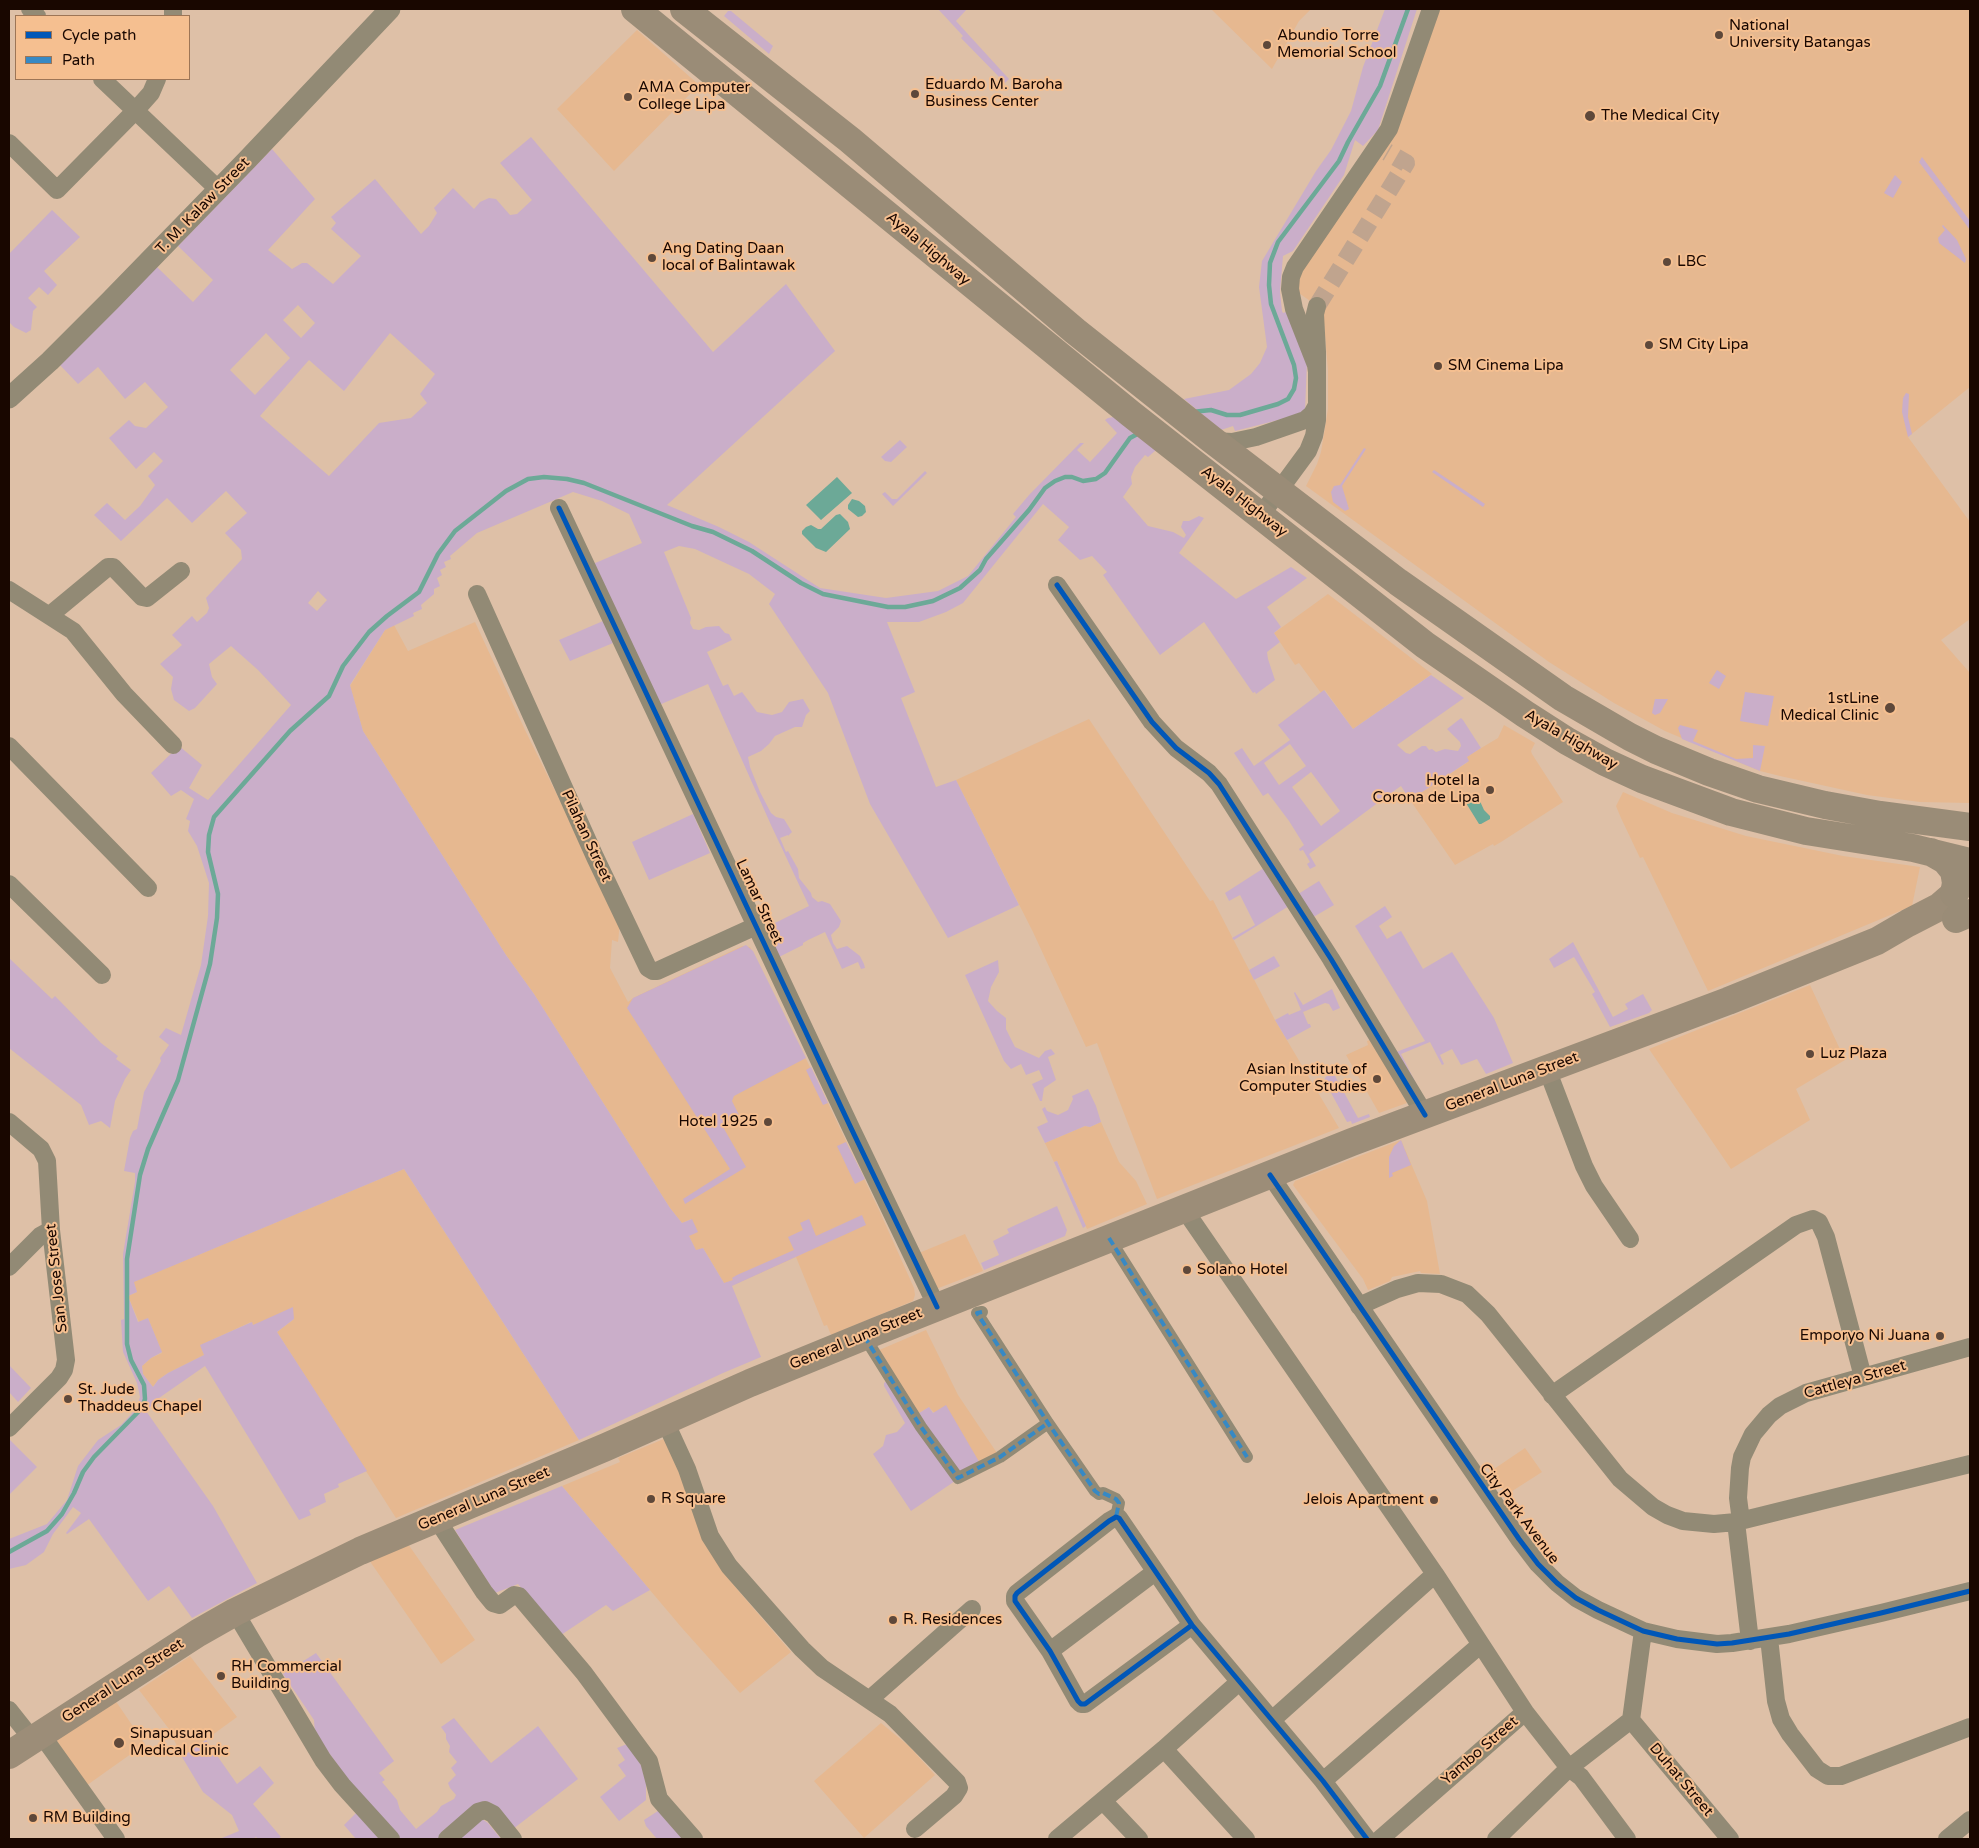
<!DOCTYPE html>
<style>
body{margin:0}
#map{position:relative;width:1979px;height:1848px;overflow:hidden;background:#dec0a7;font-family:"Varela Round",sans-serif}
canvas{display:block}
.frame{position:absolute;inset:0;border:10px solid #190700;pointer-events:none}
.legend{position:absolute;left:15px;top:15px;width:175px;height:65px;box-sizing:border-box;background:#f5bf90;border:1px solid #9d7556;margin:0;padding:6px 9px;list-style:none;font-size:15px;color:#190700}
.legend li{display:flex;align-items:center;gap:10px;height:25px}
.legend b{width:25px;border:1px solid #9d7556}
</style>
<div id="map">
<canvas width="1979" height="1848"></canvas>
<div class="frame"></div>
<ul class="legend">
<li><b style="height:6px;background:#0057b8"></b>Cycle path</li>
<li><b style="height:6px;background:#3789c4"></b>Path</li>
</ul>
</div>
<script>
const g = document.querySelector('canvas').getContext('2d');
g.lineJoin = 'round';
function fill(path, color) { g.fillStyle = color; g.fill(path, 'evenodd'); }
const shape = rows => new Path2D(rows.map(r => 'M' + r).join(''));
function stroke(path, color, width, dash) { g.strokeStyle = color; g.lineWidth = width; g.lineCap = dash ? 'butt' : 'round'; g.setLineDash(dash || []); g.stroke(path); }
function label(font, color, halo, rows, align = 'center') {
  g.font = font + ' "Varela Round",sans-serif'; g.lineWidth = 4; g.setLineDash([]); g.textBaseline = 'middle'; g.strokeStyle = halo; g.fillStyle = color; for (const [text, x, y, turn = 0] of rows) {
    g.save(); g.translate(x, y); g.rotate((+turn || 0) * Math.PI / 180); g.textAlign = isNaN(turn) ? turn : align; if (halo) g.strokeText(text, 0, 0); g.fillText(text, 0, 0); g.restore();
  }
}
fill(shape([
 [1211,9,1311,9,1299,21,1272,69],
 [1434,9,1970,9,1970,387,1908,437,1970,522,1970,619,1941,640,1970,673,1970,803,1920,802,1867,795,1780,776,1760,771,1665,731,1614,703,1549,662,1306,486,1317,464,1321,452,1328,409,1328,370,1323,310,1296,291,1292,282,1372,157],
 [637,30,699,85,614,171,557,109],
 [1328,594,1432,674,1353,729,1325,690,1321,693,1299,663,1295,665,1274,633],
 [475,622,525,730,620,922,618,942,612,940,610,968,628,1002,633,998,742,946,750,947,828,1103,879,1210,914,1288,915,1295,913,1301,831,1335,827,1325,824,1326,796,1257,727,1288,703,1248,696,1251,689,1236,691,1219,682,1223,670,1208,534,994,506,955,363,731,350,686,385,630,394,625,408,651],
 [1089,719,1210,901,1213,900,1275,1020,1339,1128,1157,1199,1097,1043,1086,1047,1033,932,956,780],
 [1504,725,1535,743,1531,751,1532,754,1563,802,1501,842,1494,846,1493,844,1455,865,1410,800,1468,762,1466,757,1498,738],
 [1623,792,1672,813,1746,836,1843,856,1920,867,1912,906,1708,991,1643,857,1640,858,1621,818,1616,806],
 [1810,985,1845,1060,1796,1089,1810,1120,1731,1169,1649,1049],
 [1372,1039,1407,1103,1379,1113,1346,1055,1368,1045,1367,1041],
 [1101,1122,1119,1162,1136,1181,1147,1204,1087,1229,1057,1161,1054,1162,1045,1143,1085,1126,1090,1127],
 [1401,1140,1427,1201,1440,1274,1421,1273,1420,1271,1392,1277,1390,1281,1368,1290,1363,1279,1293,1185,1295,1181],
 [404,1169,579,1440,396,1518,277,1332,294,1319,253,1325,251,1322,201,1345,204,1355,168,1373,158,1380,153,1387,143,1374,142,1366,151,1358,162,1353,148,1318,139,1322,128,1296,137,1292,133,1282],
 [965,1234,983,1271,936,1289,919,1253],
 [926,1330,958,1395,999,1456,981,1465,929,1407,916,1415,877,1351],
 [666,1438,710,1552,737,1589,791,1652,740,1693,682,1628,562,1486,620,1462,618,1458],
 [1525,1448,1542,1472,1506,1495,1491,1471],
 [408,1544,475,1640,441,1664,369,1560],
 [190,1656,237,1717,182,1757,169,1729,139,1690],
 [115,1700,145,1744,83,1788,51,1742],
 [881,1723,909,1746,935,1775,864,1838,814,1781]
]), '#e6b890');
fill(shape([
 [938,9,967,9,956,21,1009,79,1005,83,961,38,963,36],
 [1385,9,1417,9,1378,130,1363,146,1355,140,1344,175,1293,251,1283,256,1280,292,1282,311,1283,313,1286,312,1307,361,1305,411,1302,414,1235,431,1233,426,1221,430,1184,399,1229,390,1251,374,1260,363,1267,347,1259,287,1262,261,1316,171,1331,150,1351,111,1363,67],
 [728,11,731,11,773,46,769,54,724,16],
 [531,137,713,352,786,284,835,351,667,505,719,527,749,542,820,588,886,598,938,591,968,576,1016,517,1013,514,1029,495,1080,443,1084,443,1077,450,1090,462,1117,433,1105,420,1108,418,1114,417,1156,450,1148,457,1145,455,1135,467,1131,477,1132,484,1123,497,1148,526,1173,532,1184,538,1186,535,1181,527,1183,521,1189,521,1199,516,1204,518,1179,553,1236,599,1291,567,1307,578,1267,607,1281,627,1274,633,1280,642,1267,652,1268,659,1275,680,1256,694,1255,692,1253,693,1204,622,1160,655,1103,575,1107,572,1092,556,1080,560,1058,540,1069,527,1043,504,963,603,946,612,919,622,887,622,915,692,901,698,936,787,956,780,1019,905,948,938,870,804,828,693,769,604,775,594,749,574,695,549,679,546,664,552,691,618,690,623,693,629,699,630,706,627,719,626,725,633,729,634,732,640,707,652,723,686,728,684,734,696,742,692,757,712,772,715,782,712,789,702,803,699,810,711,806,715,802,727,795,727,775,736,769,744,761,751,748,757,750,767,760,792,771,813,776,817,784,819,792,832,788,836,788,835,780,838,786,852,788,851,798,869,799,878,811,893,812,897,818,902,822,901,830,904,841,921,839,927,831,935,833,943,837,949,847,946,860,956,864,964,865,968,861,969,858,962,842,969,825,932,808,940,803,943,803,945,779,957,765,928,809,906,771,825,708,684,659,705,593,564,642,543,629,514,602,501,573,492,477,533,450,556,451,559,444,562,446,567,440,570,442,575,437,578,440,586,434,589,434,594,421,605,422,609,413,613,414,616,385,630,350,685,363,731,506,955,534,994,670,1208,682,1223,692,1219,698,1232,689,1236,696,1250,703,1248,724,1283,733,1280,732,1278,737,1275,794,1250,788,1237,803,1230,800,1223,809,1219,816,1236,862,1215,866,1225,732,1286,761,1357,723,1373,579,1440,404,1169,134,1282,137,1292,128,1296,138,1322,148,1318,162,1352,151,1358,142,1366,143,1374,153,1387,158,1380,168,1373,204,1355,200,1345,252,1322,253,1325,293,1307,294,1319,277,1332,367,1471,338,1484,339,1487,324,1494,326,1502,309,1510,311,1515,299,1520,205,1366,159,1398,146,1411,213,1506,257,1583,192,1618,169,1586,148,1601,89,1519,67,1534,66,1533,81,1513,73,1507,53,1534,44,1552,26,1565,9,1569,9,1539,47,1524,67,1500,78,1466,98,1440,121,1425,136,1409,140,1397,137,1383,123,1352,121,1320,124,1319,123,1254,135,1182,135,1173,124,1171,130,1138,133,1131,137,1129,144,1092,161,1061,160,1058,169,1045,159,1037,166,1028,181,1035,201,965,208,916,209,883,197,846,188,831,190,821,186,819,194,799,181,790,171,796,151,773,179,746,202,765,189,788,208,800,291,705,258,670,231,646,209,664,212,677,217,684,195,708,189,711,174,700,171,689,173,677,160,664,182,645,172,635,192,616,197,622,207,613,209,608,206,598,242,559,241,550,225,533,247,513,226,491,192,523,167,498,121,541,94,515,107,503,125,520,140,506,155,485,148,476,163,461,154,452,136,469,109,438,129,420,135,426,146,428,168,407,145,382,125,399,98,367,78,384,59,364,157,267,193,302,213,280,178,246,272,149,315,199,268,250,292,269,302,263,307,263,333,284,361,256,331,229,336,223,331,217,375,179,421,234,429,226,437,213,434,208,453,188,474,209,480,202,489,198,496,199,510,215,517,214,532,200,500,163],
 [298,305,315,323,301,338,283,320],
 [266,333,290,358,255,395,230,370],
 [390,333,435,374,420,394,427,403,411,418,379,423,329,476,260,416,309,360,344,391],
 [318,591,327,600,317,611,308,603],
 [1922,157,1970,221,1970,230,1919,162],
 [1895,175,1902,182,1893,198,1884,193],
 [52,210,80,237,44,271,57,285,48,295,39,287,28,298,37,307,33,311,31,330,26,333,14,327,9,322,9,254],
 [1943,225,1957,240,1966,259,1965,263,1939,243,1938,238,1945,230,1942,226],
 [1906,393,1909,394,1908,417,1912,434,1908,437,1902,412,1903,398],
 [900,440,907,447,891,462,885,461,881,457],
 [1364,448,1366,449,1342,486,1349,509,1345,511,1333,502,1331,492,1334,486,1340,485],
 [1434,470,1485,504,1483,507,1432,472],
 [925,471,927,473,893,506,882,494,885,492,892,499,897,499],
 [603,621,613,643,570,661,559,640],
 [1717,670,1726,676,1719,689,1709,683],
 [1431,675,1464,698,1397,745,1406,753,1410,754,1422,746,1426,746,1429,750,1432,749,1436,752,1445,749,1458,751,1461,746,1460,742,1447,729,1461,718,1463,720,1481,748,1467,757,1469,761,1410,800,1401,786,1391,793,1309,854,1316,866,1310,869,1307,864,1310,862,1303,850,1300,851,1299,849,1304,845,1289,821,1268,793,1263,796,1234,753,1242,748,1254,766,1290,740,1278,725,1324,690,1353,729],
 [1290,744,1306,766,1279,785,1264,763],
 [1311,772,1340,811,1321,826,1292,787],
 [1745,692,1774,696,1768,726,1740,721],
 [1655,699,1668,699,1660,713,1655,715,1652,713],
 [1680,725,1698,730,1693,741,1736,759,1753,758,1753,745,1765,746,1760,771,1682,739,1678,728],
 [693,814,710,853,649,880,632,842],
 [1267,866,1289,906,1234,940,1232,938,1255,925,1240,895,1229,901,1225,893],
 [1319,881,1334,905,1310,919,1295,896],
 [1385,906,1392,917,1379,926,1387,939,1401,931,1423,969,1452,952,1494,1018,1513,1063,1486,1074,1477,1059,1461,1065,1452,1049,1440,1055,1444,1064,1442,1065,1430,1042,1401,1054,1422,1095,1391,1054,1425,1041,1355,926],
 [1573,942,1613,1017,1628,1009,1625,1004,1643,994,1652,1010,1649,1013,1610,1027,1592,994,1595,992,1574,957,1554,968,1549,959],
 [746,945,753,951,806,1058,734,1096,732,1101,739,1115,724,1123,723,1127,746,1167,685,1204,683,1199,730,1169,627,1008,633,998],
 [1274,956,1280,966,1254,980,1249,970],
 [9,958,52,999,55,996,101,1043,118,1056,116,1059,131,1070,125,1079,115,1101,110,1128,101,1121,89,1125,81,1105,9,1048],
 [998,960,999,972,991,987,988,1001,997,1011,1006,1018,1006,1029,1015,1047,1039,1058,1045,1051,1051,1049,1055,1054,1048,1057,1056,1080,1044,1088,1042,1101,1040,1101,1032,1084,1043,1079,1039,1070,1026,1075,1021,1064,1011,1069,1004,1061,965,975],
 [1332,989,1340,1008,1333,1011,1329,1004,1325,1003,1303,1012,1308,1024,1310,1024,1311,1027,1287,1040,1275,1020,1288,1013,1289,1015,1301,1010,1294,993,1295,992,1303,1005],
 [811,1067,828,1103,823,1105,806,1070],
 [1328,1075,1335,1076,1358,1118,1369,1114,1370,1117,1352,1124,1351,1121,1347,1122,1325,1082,1325,1078],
 [1088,1089,1096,1106,1101,1122,1090,1127,1085,1126,1045,1143,1037,1127,1048,1122,1042,1109,1045,1107,1047,1111,1058,1115,1068,1110,1073,1099,1072,1096],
 [1401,1140,1411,1165,1392,1173,1393,1176,1389,1178,1389,1157,1394,1146],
 [846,1142,865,1179,855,1184,837,1146],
 [1057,1161,1062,1173,1086,1226,1083,1228,1054,1162],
 [1057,1206,1067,1230,1065,1236,984,1270,981,1263,999,1255,993,1241,1009,1233,1007,1229],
 [9,1365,31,1388,18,1402,9,1392],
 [888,1380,958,1479,911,1511,873,1454,883,1446,886,1435,897,1432,905,1423,884,1386,884,1383],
 [946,1405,981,1465,959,1477,916,1415,929,1407,933,1413],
 [9,1439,37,1467,9,1495],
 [562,1486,650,1590,613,1611,606,1605,561,1635,518,1584,495,1593,455,1530],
 [316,1653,394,1761,379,1773,385,1780,382,1782,397,1800,400,1810,416,1829,437,1812,441,1806,454,1799,456,1795,450,1788,448,1783,456,1775,451,1768,457,1762,449,1752,450,1746,446,1739,446,1734,441,1727,454,1718,491,1763,538,1726,578,1779,513,1829,491,1803,484,1801,439,1839,398,1839,355,1790,315,1733,314,1720,283,1674],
 [206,1740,237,1784,260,1766,274,1783,253,1804,281,1837,277,1839,258,1839,256,1837,253,1839,223,1839,222,1838,239,1831,232,1815,203,1792,182,1757],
 [627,1744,643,1768,646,1779,646,1800,619,1821,600,1797,626,1776,618,1765,625,1760,617,1748],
 [661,1809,685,1839,657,1839,646,1826,644,1820],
 [357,1812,379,1839,356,1839,344,1825],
 [482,1819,488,1823,501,1839,457,1839]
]), '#caaec9');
fill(shape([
 [837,477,852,493,821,520,806,505],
 [852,499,859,501,865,506,866,512,862,516,858,517,848,509,848,505],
 [840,514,848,522,850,529,826,552,816,548,802,534,802,531,806,527,811,525,818,529,821,529,836,515],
 [1474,798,1479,799,1484,810,1490,816,1490,819,1481,824,1479,824,1466,803]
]), '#6ca997');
stroke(shape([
 [1192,412,1211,410,1227,415,1240,415,1278,404,1288,399,1294,389,1296,378,1294,365,1271,304,1269,285,1270,263,1278,242,1339,161,1348,142,1380,86,1408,9],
 [9,1552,47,1531,62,1514,74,1493,83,1472,94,1457,142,1408,145,1399,144,1385,131,1360,127,1344,127,1259,140,1175,148,1149,178,1080,210,964,217,918,218,894,208,852,209,835,214,817,290,731,329,696,343,666,369,632,387,616,419,592,438,554,455,531,506,491,528,479,544,477,567,479,584,483,692,526,713,532,752,551,801,583,823,594,888,607,905,607,933,601,960,588,980,570,986,559,1029,510,1045,488,1055,481,1065,477,1072,477,1083,481,1096,479,1105,473,1130,438,1141,432]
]), '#6ca997', 4.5);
stroke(shape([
 [1317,306,1406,163,1387,152]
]), '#c0a48e', 18, [18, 9]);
stroke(shape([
 [1109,1238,1247,1457],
 [982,1312,977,1313,1048,1423,1095,1491,1099,1494,1103,1493,1116,1499,1119,1503,1116,1517],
 [864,1336,921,1427,958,1478,1000,1457,1048,1423]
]), '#928a75', 12);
stroke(shape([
 [30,9,37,16],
 [173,16,173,9],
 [102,79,219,190],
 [9,143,57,190,135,111,151,93,157,79],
 [1317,372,1316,365,1294,309,1290,289,1291,277,1295,267,1389,129,1431,9],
 [1214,441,1232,442,1256,437,1305,420,1312,414,1316,407],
 [559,508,851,1128,937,1307],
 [1261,515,1308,451,1314,436,1317,420,1317,352,1315,314,1317,306],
 [1057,585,1152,722,1176,748,1209,773,1219,784,1331,959,1425,1115],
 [9,590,73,631,124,694,173,745],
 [477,594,595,857,648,968,653,971,657,971,756,926],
 [50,615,108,567,113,567,142,597,147,598,181,571],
 [9,746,148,888],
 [9,884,102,975],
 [1547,1069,1584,1166,1594,1186,1630,1239],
 [9,1122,41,1149,47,1161,51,1230,66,1360,64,1370,59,1378,9,1428],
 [1270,1175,1519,1539,1538,1564,1557,1583,1576,1598,1598,1610,1643,1631,1677,1639,1717,1644,1732,1643,1789,1634,1881,1613,1970,1591],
 [1184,1209,1435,1574,1272,1720],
 [9,1267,40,1236,51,1230],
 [1359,1306,1397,1289,1418,1283,1441,1284,1467,1294,1488,1314,1620,1479,1653,1507,1667,1515,1683,1521,1714,1524,1736,1522,1970,1464],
 [1552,1395,1796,1225,1813,1219,1819,1222,1826,1237,1863,1377],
 [665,1421,687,1469,710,1536,729,1566,802,1649,822,1668,890,1714,957,1782,959,1788,954,1796,915,1829],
 [436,1518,484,1592,493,1603,500,1605,514,1595,519,1596,584,1673,649,1761,659,1799,694,1839],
 [1741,1521,1738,1498,1740,1468,1742,1457,1753,1434,1769,1415,1780,1406,1806,1393,1970,1347],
 [1736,1522,1750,1641],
 [1435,1574,1525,1712],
 [235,1612,323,1760,342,1785,391,1839],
 [1192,1625,1085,1704,1081,1704,1078,1701,1050,1651,1015,1601,1015,1596,1017,1593,1109,1521,1116,1517,1119,1518,1192,1625,1323,1781,1367,1839],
 [1769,1638,1776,1701,1781,1719,1790,1734,1817,1769,1828,1776,1841,1776,1970,1727],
 [1050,1651,1155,1572],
 [870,1699,972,1609],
 [9,1710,32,1739],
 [1631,1720,1730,1839],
 [41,1734,116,1839],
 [1164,1749,1246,1839],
 [1323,1781,1480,1645],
 [1103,1801,1139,1839],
 [447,1839,478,1812,485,1810,493,1814,513,1839],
 [1057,1839,1164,1749,1239,1682],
 [1380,1839,1525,1712,1569,1768,1581,1777,1627,1839],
 [1496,1839,1569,1768,1631,1720,1643,1631],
 [1947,1839,1970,1820]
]), '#928a75', 18);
stroke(shape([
 [9,398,50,361,110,301,247,160,390,9]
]), '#928a75', 21);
stroke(shape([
 [9,1755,198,1633,235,1612,360,1551,606,1447,750,1383,877,1331,1352,1142,1728,1001,1877,941,1908,923,1939,907,1954,894,1967,875]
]), '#9c8d78', 28);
stroke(shape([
 [635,9,1131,414,1425,645,1525,714,1567,741,1605,762,1642,779,1731,812,1806,831,1913,848,1970,862],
 [684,9,850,140,1075,331,1211,439,1398,582,1563,698,1630,737,1656,750,1709,772,1758,789,1825,805,1880,815,1970,827],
 [1931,852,1945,860,1954,871,1956,883,1954,894],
 [1956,919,1970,913]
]), '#9a8c77', 28);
stroke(shape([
 [1109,1238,1247,1457],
 [982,1312,977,1313,1048,1423,1095,1491,1099,1494,1103,1493,1116,1499,1119,1503,1116,1517],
 [864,1336,921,1427,958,1478,1000,1457,1048,1423]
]), '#3789c4', 4, [8, 4]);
stroke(shape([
 [559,508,851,1128,937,1307],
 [1057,585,1152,722,1176,748,1209,773,1219,784,1331,959,1425,1115],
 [1270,1175,1519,1539,1538,1564,1557,1583,1576,1598,1598,1610,1643,1631,1677,1639,1717,1644,1732,1643,1789,1634,1881,1613,1970,1591],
 [1192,1625,1085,1704,1081,1704,1078,1701,1050,1651,1015,1601,1015,1596,1017,1593,1109,1521,1116,1517,1119,1518,1192,1625,1323,1781,1367,1839]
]), '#0057b8', 5);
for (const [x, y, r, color] of [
 [1719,35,5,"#5e483a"],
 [1267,45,5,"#5e483a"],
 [915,94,5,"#5e483a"],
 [628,97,5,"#5e483a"],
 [1590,116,6,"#5e483a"],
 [652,258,5,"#5e483a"],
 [1667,262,5,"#5e483a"],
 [1649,345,5,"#5e483a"],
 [1438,366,5,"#5e483a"],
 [1890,708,6,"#5e483a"],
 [1490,790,5,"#5e483a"],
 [1810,1054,5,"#5e483a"],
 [1377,1079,5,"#5e483a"],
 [768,1122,5,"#5e483a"],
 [1187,1270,5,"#5e483a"],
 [1940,1336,5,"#5e483a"],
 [68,1399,5,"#5e483a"],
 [651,1499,5,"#5e483a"],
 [1434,1500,5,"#5e483a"],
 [893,1620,5,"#5e483a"],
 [221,1676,5,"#5e483a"],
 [119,1743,6,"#5e483a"],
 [33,1818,5,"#5e483a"]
]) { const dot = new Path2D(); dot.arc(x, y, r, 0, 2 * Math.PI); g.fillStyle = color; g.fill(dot); stroke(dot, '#f5bf90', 2); }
label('15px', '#190700', '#f5bf90', [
 ["National",1729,26],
 ["University Batangas",1729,43],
 ["Abundio Torre",1277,36],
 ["Memorial School",1277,53],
 ["Eduardo M. Baroha",925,85],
 ["Business Center",925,102],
 ["AMA Computer",638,88],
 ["College Lipa",638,105],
 ["The Medical City",1601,116],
 ["Ang Dating Daan",662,249],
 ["local of Balintawak",662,266],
 ["LBC",1677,262],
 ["SM City Lipa",1659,345],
 ["SM Cinema Lipa",1448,366],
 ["1stLine",1879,699,"right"],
 ["Medical Clinic",1879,716,"right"],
 ["Hotel la",1480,781,"right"],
 ["Corona de Lipa",1480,798,"right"],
 ["Luz Plaza",1820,1054],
 ["Asian Institute of",1367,1070,"right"],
 ["Computer Studies",1367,1087,"right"],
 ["Hotel 1925",758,1122,"right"],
 ["Solano Hotel",1197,1270],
 ["Emporyo Ni Juana",1930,1336,"right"],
 ["St. Jude",78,1390],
 ["Thaddeus Chapel",78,1407],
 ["R Square",661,1499],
 ["Jelois Apartment",1424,1500,"right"],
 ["R. Residences",903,1620],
 ["RH Commercial",231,1667],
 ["Building",231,1684],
 ["Sinapusuan",130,1734],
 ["Medical Clinic",130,1751],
 ["RM Building",43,1818]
], 'left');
label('15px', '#190700', '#f5bf90', [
 ["T. M. Kalaw Street",203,206,-46],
 ["Ayala Highway",928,249,40],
 ["Ayala Highway",1244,502,38],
 ["Ayala Highway",1571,740,30],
 ["Pilahan Street",586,836,65],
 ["Lamar Street",759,902,65],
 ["General Luna Street",1512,1082,-21],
 ["San Jose Street",57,1278,-96],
 ["General Luna Street",856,1339,-22],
 ["Cattleya Street",1855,1380,-16],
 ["General Luna Street",484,1499,-23],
 ["City Park Avenue",1519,1514,53],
 ["General Luna Street",123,1681,-33],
 ["Yambo Street",1480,1751,-41],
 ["Duhat Street",1681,1780,50]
]);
</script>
